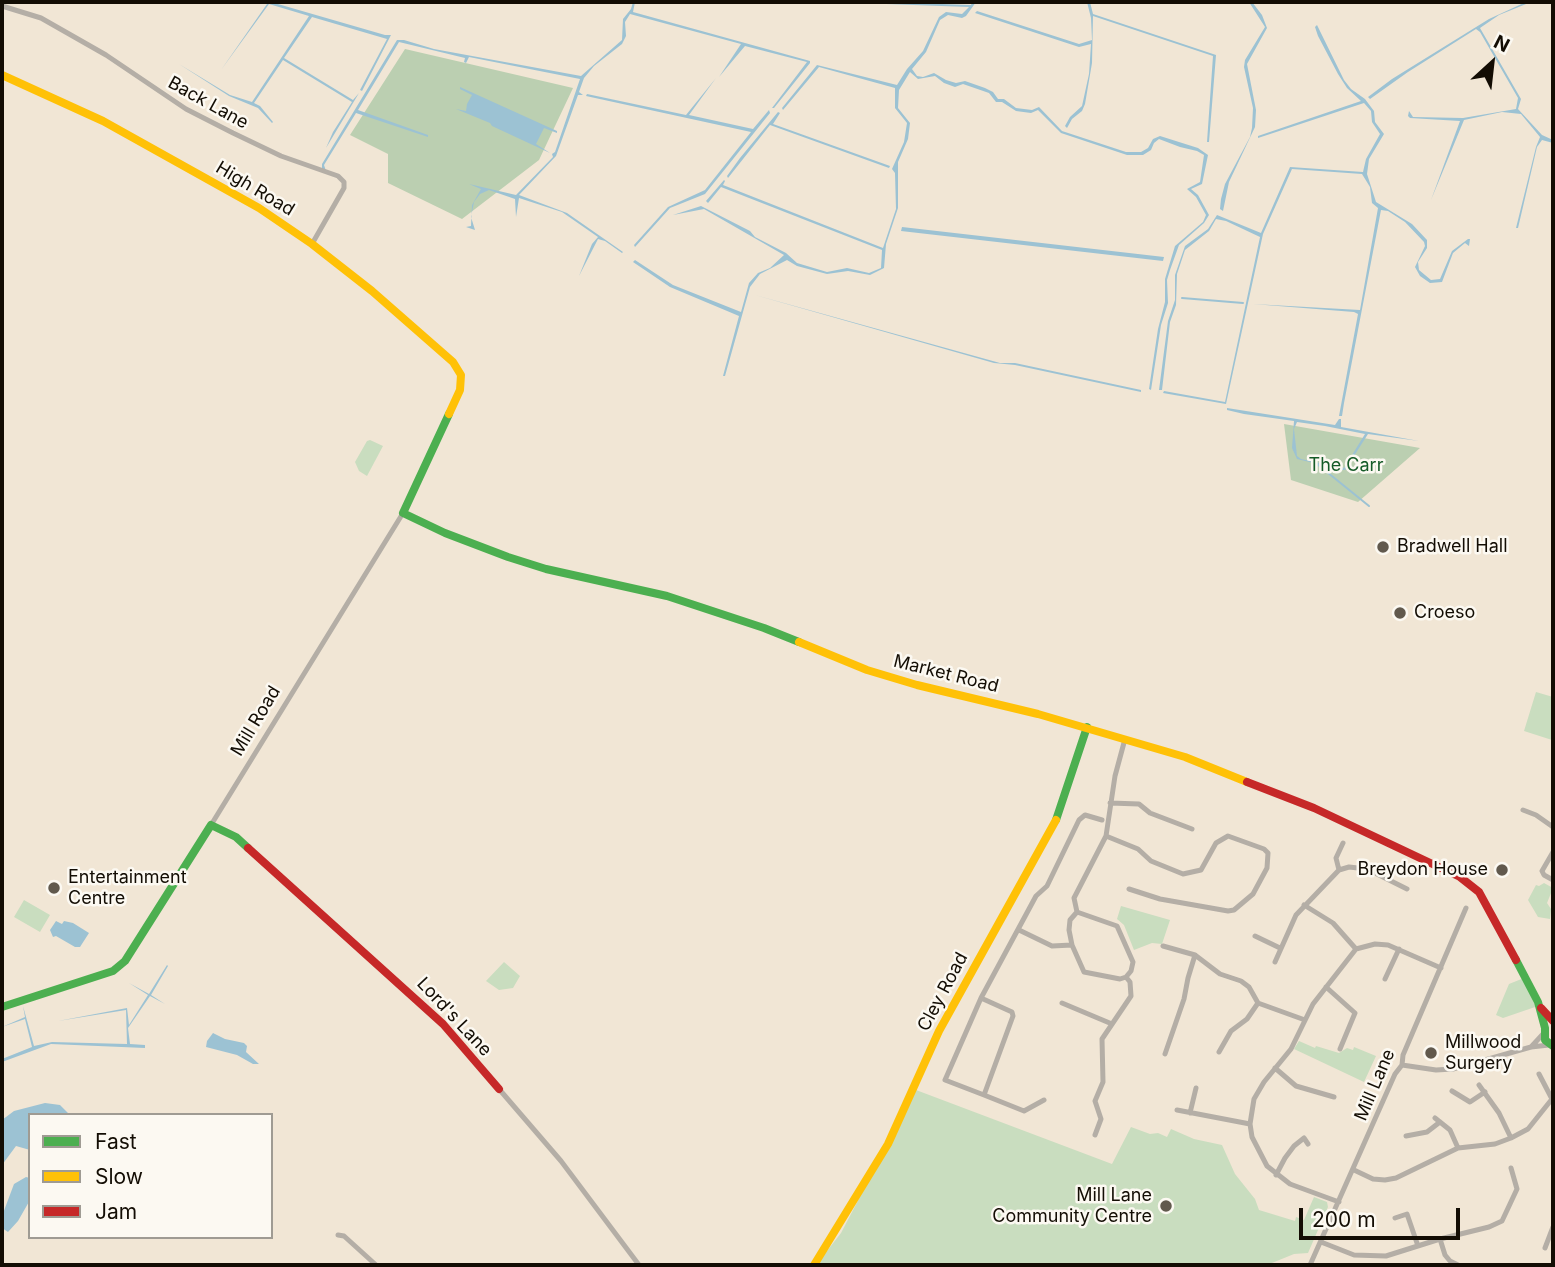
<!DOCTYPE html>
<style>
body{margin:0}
#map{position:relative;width:1555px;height:1267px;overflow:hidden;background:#f1e6d5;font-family:Inter,sans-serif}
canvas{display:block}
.frame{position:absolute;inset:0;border:4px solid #130d04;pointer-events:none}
.legend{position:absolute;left:28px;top:1113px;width:245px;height:126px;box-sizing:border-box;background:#fcf9f2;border:2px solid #9f9b93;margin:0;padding:9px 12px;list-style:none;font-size:21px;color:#130d04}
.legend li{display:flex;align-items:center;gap:14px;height:35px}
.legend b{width:35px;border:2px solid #9f9b93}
.north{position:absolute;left:1457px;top:28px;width:70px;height:70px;-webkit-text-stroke:5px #fcf9f2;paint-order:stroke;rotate:27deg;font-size:19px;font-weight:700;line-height:28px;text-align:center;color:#130d04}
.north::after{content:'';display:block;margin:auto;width:24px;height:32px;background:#130d04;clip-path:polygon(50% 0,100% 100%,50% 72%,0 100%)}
.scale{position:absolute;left:1299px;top:1208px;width:161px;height:32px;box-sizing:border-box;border:4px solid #130d04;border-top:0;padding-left:9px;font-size:21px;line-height:24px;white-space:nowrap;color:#130d04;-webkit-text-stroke:5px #fcf9f2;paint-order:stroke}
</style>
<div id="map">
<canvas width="1555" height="1267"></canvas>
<div class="frame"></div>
<ul class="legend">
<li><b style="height:9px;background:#4caf50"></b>Fast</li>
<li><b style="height:9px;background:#ffc107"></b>Slow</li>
<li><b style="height:9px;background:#c62828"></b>Jam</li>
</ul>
<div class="north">N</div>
<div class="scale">200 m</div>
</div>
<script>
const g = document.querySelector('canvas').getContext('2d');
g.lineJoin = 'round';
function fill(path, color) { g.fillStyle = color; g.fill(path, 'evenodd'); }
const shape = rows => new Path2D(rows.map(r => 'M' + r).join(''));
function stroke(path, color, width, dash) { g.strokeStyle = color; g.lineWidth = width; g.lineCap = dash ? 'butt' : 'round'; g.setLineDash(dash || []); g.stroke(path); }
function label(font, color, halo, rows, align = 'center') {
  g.font = font + ' Inter,sans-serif'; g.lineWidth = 5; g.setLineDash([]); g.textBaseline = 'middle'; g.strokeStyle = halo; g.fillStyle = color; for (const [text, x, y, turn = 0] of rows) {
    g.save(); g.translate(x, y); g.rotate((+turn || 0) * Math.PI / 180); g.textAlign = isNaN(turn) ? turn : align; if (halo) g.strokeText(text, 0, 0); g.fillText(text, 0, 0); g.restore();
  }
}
fill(shape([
 [370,440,383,446,367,476,359,471,355,462,367,441],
 [1536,692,1553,697,1552,740,1524,731],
 [1544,883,1553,888,1547,903,1551,909,1550,919,1538,917,1528,900,1536,885,1539,886],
 [24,900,50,915,40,932,14,917],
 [1121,906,1170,920,1162,944,1152,943,1134,950,1124,925,1117,919],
 [504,962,520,976,513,988,499,990,486,981],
 [1524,978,1538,1006,1503,1018,1496,1015,1509,984],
 [1299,1041,1315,1048,1316,1046,1339,1053,1347,1048,1353,1050,1354,1047,1376,1056,1364,1082,1294,1049],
 [916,1090,1112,1164,1131,1127,1150,1134,1158,1133,1167,1137,1171,1129,1194,1139,1222,1145,1235,1174,1255,1199,1259,1210,1295,1221,1296,1217,1304,1220,1314,1197,1327,1202,1328,1207,1308,1253,1294,1254,1267,1265,816,1265,841,1233]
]), '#c9ddbf');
fill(shape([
 [405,49,573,88,539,160,462,219,388,183,388,154,350,135],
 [1284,424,1420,448,1358,502,1291,480]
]), '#bbcfb1');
fill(shape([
 [262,2,271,2,385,35,391,35,362,91,360,90,387,39,312,17,284,58,353,100,359,93,326,148,333,132,352,102,283,60,254,103,260,106,273,122,272,123,258,108,229,96,179,64,230,95,252,102,309,16,269,4,221,70,267,4],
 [633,2,635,2,633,12,810,61,810,63,774,108,772,108,807,62,745,46,719,77,741,44,630,14,625,22,626,36,622,44,594,66,584,78,579,92,583,95,578,95,556,156,519,195,567,213,623,252,622,253,605,241,598,239,579,276,592,244,598,237,562,212,519,198,516,217,515,199,489,190,480,194,474,202,471,217,475,230,466,227,471,226,472,205,481,189,469,184,516,195,553,157,552,154,555,152,580,79,469,57,466,63,464,62,465,58,399,42,358,110,428,135,428,137,356,113,324,165,326,171,322,169,322,164,397,40,404,40,434,49,581,76,622,40,623,19,631,9],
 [884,2,971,5,972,2,976,2,966,16,962,18,948,15,940,20,926,52,912,69,917,76,923,77,934,73,946,80,956,83,965,81,985,88,993,92,998,99,1004,99,1016,108,1032,110,1039,107,1062,131,1126,152,1141,152,1148,148,1153,139,1160,136,1198,148,1208,155,1202,184,1191,189,1198,195,1209,215,1204,223,1179,245,1170,270,1167,280,1168,303,1161,325,1151,390,1149,389,1158,329,1165,302,1165,279,1175,246,1203,222,1206,215,1196,197,1187,189,1200,182,1204,155,1197,151,1180,147,1159,139,1154,143,1151,150,1143,155,1127,155,1061,133,1038,110,1031,113,1016,111,1002,102,996,102,989,93,963,84,955,87,944,83,935,76,918,79,910,72,899,90,898,108,910,123,908,139,898,162,898,208,886,244,884,268,870,275,848,271,827,274,797,266,787,260,760,274,750,287,725,376,723,376,739,316,670,287,633,262,635,260,673,285,741,312,749,283,758,273,770,268,784,255,704,209,673,215,701,206,750,231,755,237,786,253,797,263,827,272,847,268,869,273,881,268,882,250,721,187,708,203,706,201,724,180,725,181,723,185,883,248,896,209,895,173,892,169,904,142,907,123,895,108,895,88,819,67,783,110,782,108,817,65,897,85,907,69,923,51,939,17,946,12,962,14,969,7,886,4],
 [1087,2,1090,2,1093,14,1216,55,1209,142,1207,142,1213,56,1093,16,1092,63,1085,104,1082,111,1072,119,1067,128,1065,126,1070,117,1082,106,1089,74,1091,44,1079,47,975,13,977,11,1079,44,1092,40,1091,18],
 [1249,2,1252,2,1262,15,1267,28,1247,64,1256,110,1255,127,1229,182,1223,211,1220,209,1221,199,1225,184,1250,137,1252,128,1253,108,1244,67,1245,60,1265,27],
 [1526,2,1531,2,1499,15,1480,28,1521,99,1518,109,1542,135,1553,140,1553,143,1542,140,1537,147,1518,228,1516,228,1536,147,1540,137,1521,114,1502,112,1464,120,1431,200,1460,121,1410,118,1408,116,1409,111,1413,117,1463,118,1516,109,1518,98,1480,32,1476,29,1408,72,1370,99,1368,97,1392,79,1489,19],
 [1317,25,1344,80,1351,89,1365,99,1374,111,1375,122,1384,134,1369,159,1367,174,1376,202,1412,224,1427,240,1427,248,1418,262,1419,270,1431,280,1440,279,1452,251,1468,239,1470,239,1469,246,1465,243,1453,253,1442,282,1430,283,1420,276,1415,267,1425,246,1424,242,1405,222,1388,211,1381,210,1344,403,1342,416,1339,416,1358,314,1354,312,1253,304,1360,310,1378,208,1372,203,1370,187,1362,174,1292,169,1263,234,1226,404,1163,393,1164,391,1225,402,1260,237,1226,221,1216,219,1209,231,1185,250,1177,274,1176,305,1170,322,1162,390,1159,390,1168,321,1175,300,1175,275,1185,246,1208,229,1217,215,1261,233,1290,167,1363,172,1366,159,1380,134,1372,122,1371,111,1364,103,1258,138,1258,136,1361,101,1347,88,1338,74,1318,36,1315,27],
 [716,78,689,115,753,129,769,110,770,113,705,194,670,208,635,247,634,245,668,207,705,190,751,132,586,96,587,94,686,115],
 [460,87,557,131,557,133,544,128,536,144,550,153,492,126,490,123,456,109,466,111,467,104,472,95,460,89],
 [778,112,780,113,773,124,890,166,889,168,770,125,728,178,727,176,740,158],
 [902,227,1164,257,1163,261,901,231],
 [755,295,1000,363,1015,363,1141,390,1141,392,1015,365,994,363],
 [1227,408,1335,425,1339,419,1341,419,1341,427,1419,441,1368,434,1345,470,1343,470,1297,459,1292,448,1294,421,1244,414,1227,410],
 [1297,422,1325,426,1365,434,1344,468,1301,459,1297,456,1294,429],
 [56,921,62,924,64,921,73,923,89,933,80,947,75,947,56,936,53,937,50,930],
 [167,965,168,966,151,995,165,1004,150,996,128,1028,130,1044,145,1045,145,1048,51,1044,2,1062,2,1059,32,1047,25,1019,2,1027,25,1017,23,1006,34,1046,52,1042,127,1044,126,1010,58,1021,127,1008,129,1025,148,995,129,983,149,994],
 [213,1033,225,1039,244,1043,247,1046,246,1052,259,1064,253,1064,237,1055,206,1047,207,1041],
 [45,1103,60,1105,70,1115,30,1115,30,1150,16,1146,2,1165,2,1120,14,1111],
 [26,1177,30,1178,30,1200,18,1221,8,1232,2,1228,2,1216,14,1184]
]), '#9cc2d3');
stroke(shape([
 [1182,298,1243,303],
 [1317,464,1369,506]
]), '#9cc2d3', 2);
stroke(shape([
 [2,6,41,18,106,55,186,109,233,133,281,156,338,176,344,182,344,188,312,244],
 [1110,803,1139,804,1150,813,1192,829],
 [1523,810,1536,815,1553,827],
 [211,825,403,513],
 [1106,836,1138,849,1151,861,1183,874,1201,870,1216,843,1228,836,1264,849,1268,853,1267,868,1253,894,1234,910,1228,911,1160,899,1129,889],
 [1553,852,1542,871,1544,875,1553,880],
 [1339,870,1336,858,1343,843],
 [1304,905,1333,923,1356,949],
 [1077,912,1117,926,1133,962,1131,971,1126,977,1120,979,1084,972,1072,945,1069,930,1070,920,1077,912],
 [1077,912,1074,898,1106,836,1115,776,1125,739],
 [1019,930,1052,946,1072,945],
 [1255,936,1280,948],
 [1163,946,1195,955,1220,974,1241,981,1249,987,1258,1003],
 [1275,962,1296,915,1339,870,1349,867,1367,869,1407,889],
 [1385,979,1399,949],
 [1326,987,1355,1013,1340,1049],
 [981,998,1012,1012,1013,1016,984,1095,945,1080,981,998,1036,896,1047,886,1079,820,1085,815,1102,820],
 [1062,1003,1112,1024],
 [1531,1047,1543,1034],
 [1219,1052,1231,1031,1247,1019,1258,1003,1305,1020],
 [1165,1054,1184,999,1188,978,1195,955],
 [1402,1065,1436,1070,1453,1069,1531,1047,1549,1045],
 [1275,1068,1296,1086,1334,1097],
 [1479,1085,1499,1113,1511,1138],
 [499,1089,561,1161,639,1265],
 [1452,1091,1470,1102,1485,1092],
 [984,1095,1024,1111,1044,1100],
 [1177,1110,1250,1124],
 [1190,1113,1196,1088],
 [1435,1118,1450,1130,1458,1148],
 [1095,1135,1101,1119,1095,1101,1103,1082,1102,1039,1131,996,1130,982,1126,977],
 [1406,1136,1427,1132,1440,1122],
 [1354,1170,1373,1179,1385,1180,1396,1178,1458,1148,1495,1144,1511,1138,1528,1129,1552,1099,1539,1074],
 [1276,1175,1285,1158,1294,1146,1304,1138,1308,1144],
 [1339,1202,1290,1184,1267,1166,1252,1137,1250,1124,1254,1099,1264,1082,1291,1049,1313,1004,1356,949,1375,944,1388,945,1441,968],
 [1395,1218,1407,1214,1418,1246],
 [338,1235,344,1236,376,1265],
 [1440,1239,1445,1255,1450,1261,1458,1265],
 [1321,1242,1354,1255,1386,1256,1440,1239,1489,1227,1502,1221,1517,1189,1511,1168],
 [1545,1248,1553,1227],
 [1310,1265,1395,1074,1402,1065,1403,1055,1466,908]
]), '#b4aea6', 5);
stroke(shape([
 [449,414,403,513,445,533,508,557,546,569,667,596,764,628,799,642],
 [1056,820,1087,727],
 [1516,960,1538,1002,1545,1028,1545,1040,1553,1046],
 [2,1007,113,971,125,961,211,825,236,837,248,848]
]), '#4caf50', 8);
stroke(shape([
 [2,75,103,121,259,208,312,244,372,291,453,362,461,375,460,390,449,414],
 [799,642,867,670,917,685,1038,714,1185,757,1247,782],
 [814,1265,888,1144,939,1031,1056,820]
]), '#ffc107', 8);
stroke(shape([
 [1247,782,1314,808,1460,877,1479,892,1516,960],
 [248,848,443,1024,499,1089],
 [1541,1008,1553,1021]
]), '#c62828', 8);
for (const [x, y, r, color] of [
 [1383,547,7,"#61594d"],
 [1400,613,7,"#61594d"],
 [1502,870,7,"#61594d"],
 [54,888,7,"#61594d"],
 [1431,1053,7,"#61594d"],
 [1166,1206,7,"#61594d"]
]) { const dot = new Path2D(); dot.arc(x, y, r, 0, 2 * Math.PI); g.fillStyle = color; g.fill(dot); stroke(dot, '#fcf9f2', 2.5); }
label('18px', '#130d04', '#fcf9f2', [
 ["Back Lane",208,103,29],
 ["High Road",255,189,31],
 ["Market Road",946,674,14],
 ["Mill Road",256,721,-59],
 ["Cley Road",943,992,-62],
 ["Lord's Lane",454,1017,47],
 ["Mill Lane",1375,1085,-67]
]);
label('18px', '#155b28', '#fcf9f2', [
 ["The Carr",1346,466]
]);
label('18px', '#130d04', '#fcf9f2', [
 ["Bradwell Hall",1397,547],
 ["Croeso",1414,613],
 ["Breydon House",1488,870,"right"],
 ["Entertainment",68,878],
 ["Centre",68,899],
 ["Millwood",1445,1043],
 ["Surgery",1445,1064],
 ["Mill Lane",1152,1196,"right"],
 ["Community Centre",1152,1217,"right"]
], 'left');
</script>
